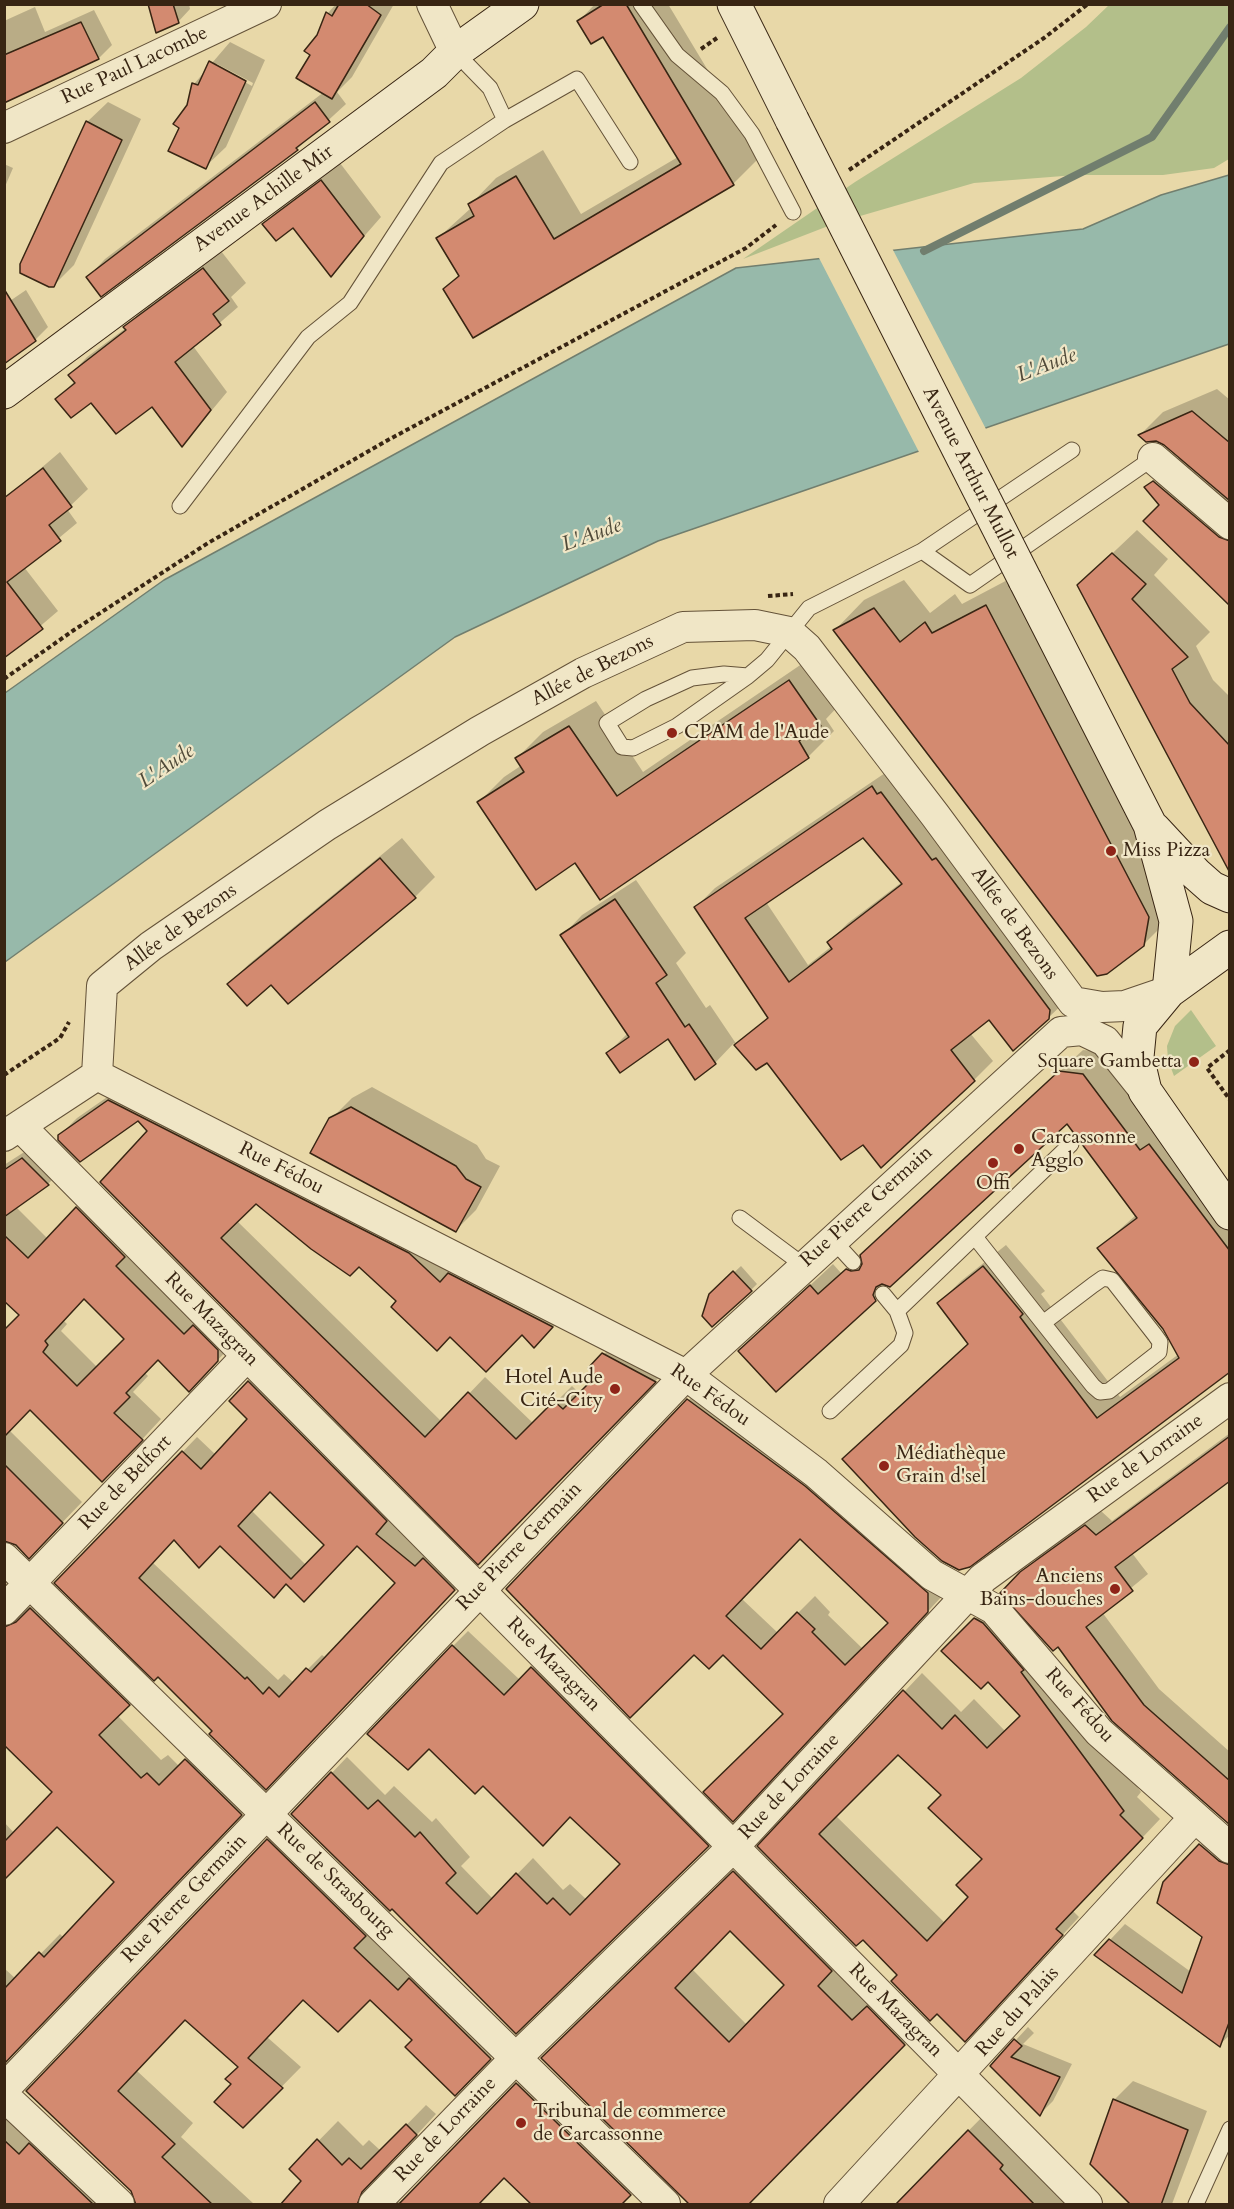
<!DOCTYPE html>
<meta charset="utf-8">
<style>
body{margin:0}
#map{position:relative;width:1234px;height:2209px;overflow:hidden;background:#e8d8a8;font-family:Cardo,serif}
canvas{display:block}
.frame{position:absolute;inset:0;border:6px solid #382513;pointer-events:none}
</style>
<div id="map">
<canvas width="1234" height="2209"></canvas>
<div class="frame"></div>
</div>
<script>
const g = document.querySelector('canvas').getContext('2d');
g.lineJoin = 'round';
function fill(path, color) { g.fillStyle = color; g.fill(path, 'evenodd'); }
const shape = rows => new Path2D(rows.map(r => 'M' + r).join(''));
function stroke(path, color, width, dash) { g.strokeStyle = color; g.lineWidth = width; g.lineCap = dash ? 'butt' : 'round'; g.setLineDash(dash || []); g.stroke(path); }
function label(font, color, halo, rows, align = 'center') {
  g.font = font + ' Cardo,serif'; g.lineWidth = 4.5; g.setLineDash([]); g.textBaseline = 'middle'; g.strokeStyle = halo; g.fillStyle = color; for (const [text, x, y, turn = 0] of rows) {
    g.save(); g.translate(x, y); g.rotate((+turn || 0) * Math.PI / 180); g.textAlign = isNaN(turn) ? turn : align; if (halo) g.strokeText(text, 0, 0); g.fillText(text, 0, 0); g.restore();
  }
}
fill(shape([
 [1109,5,1229,5,1229,159,1214,168,1163,175,1076,175,974,183,836,223,743,259,855,182,1021,78,1086,27],
 [1191,1010,1216,1046,1174,1076,1168,1060,1167,1046,1175,1026]
]), '#b3bf8a');
const water = shape([
 [1229,175,1229,344,658,541,455,637,5,962,5,693,164,580,736,268,1083,229,1161,195,1229,175]
]);
fill(water, '#97b9aa');
stroke(water, '#717e6e', 1.5);
fill(shape([
 [892,248,987,431,920,454,818,256]
]), '#e8d8a8');
fill(shape([
 [149,4,189,4,190,9,178,22],
 [336,4,394,4,352,77,337,92,346,104,297,149,101,295,88,277,105,259,324,92,312,54,328,13],
 [595,4,668,4,760,157,733,184,445,289,460,274,438,238,471,208,470,205,496,178,543,150,581,214,678,157,604,35,579,21],
 [35,7,45,32,94,10,112,45,99,58,4,102,4,21],
 [230,42,265,60,226,147,205,167,188,106,194,84],
 [217,64,253,83,252,86,215,66],
 [108,102,141,119,74,265,53,286,87,122],
 [340,163,381,217,331,274,293,226,264,224,282,206],
 [4,164,13,168,4,189],
 [221,251,246,283,231,297,238,307,193,346,227,392,183,445,152,405,57,399,75,381,70,375,87,357,126,328,142,310],
 [26,290,48,327,35,340,4,305],
 [1217,389,1230,400,1230,588,1146,487,1180,457,1165,444,1140,435,1163,412],
 [60,452,88,489,67,509,77,523,24,567,58,611,4,657,7,497],
 [1137,530,1168,559,1154,575,1210,632,1196,646,1213,680,1230,697,1230,857,1079,585],
 [1015,576,1178,887,1173,915,1143,945,835,630,864,600,904,580,930,613,955,594,962,604],
 [815,655,845,699,826,719,834,731,808,757,601,898,575,861,479,802,504,777,522,765,517,758,543,732,596,701,643,772],
 [891,769,1068,999,1048,1018,989,1018,970,1033,993,1061,974,1080,863,1143,767,1061,756,1068,734,1043,715,1063,668,1037,608,1053,628,1033,562,936,582,915,636,880,686,953,676,963,706,1008,710,1005,737,1045,769,1016,696,907,715,888],
 [863,836,902,882,848,923,829,942,832,946,808,965,766,902],
 [402,838,435,877,415,897,271,983,229,984,249,964],
 [1083,1050,1106,1052,1230,1199,1230,1370,969,1566,844,1459,969,1343,939,1303,961,1281,1006,1245,1045,1291,1041,1294,1120,1397,1179,1354,1164,1328,1099,1248,1136,1215,1067,1122,875,1299,740,1351,833,1264,841,1273],
 [126,1084,568,1310,550,1330,522,1333,450,1335,398,1301,360,1265,256,1202,237,1221,442,1422,485,1377,534,1424,572,1386,580,1394,598,1376,590,1368,620,1338,671,1365,495,1546,102,1182,149,1131,138,1119,60,1135,77,1118],
 [372,1087,477,1145,486,1159,500,1166,476,1210,456,1230,331,1119,352,1098],
 [43,1140,68,1164,48,1184,16,1207,48,1239,97,1189,237,1340,208,1370,158,1358,144,1372,148,1376,133,1392,161,1419,122,1461,30,1409,10,1431,82,1502,29,1557,7,1540,24,1563,6,1584,6,1594,21,1608,31,1607,51,1589,148,1684,117,1715,161,1760,168,1755,180,1767,206,1741,260,1794,4,2061,4,1968,16,1979,60,1934,64,1938,116,1882,57,1825,4,1866,4,1822,15,1834,54,1792,4,1743,4,1333,21,1315,4,1298,4,1165],
 [85,1298,126,1339,97,1367,61,1331,67,1324,64,1321],
 [741,1266,757,1284,751,1290,710,1295],
 [263,1368,468,1574,280,1773,214,1731,158,1675,56,1583,197,1437,216,1455,249,1419,231,1401],
 [271,1490,326,1545,306,1565,251,1510],
 [174,1539,220,1545,287,1583,358,1544,397,1583,326,1658,322,1655,294,1683,284,1674,278,1680,152,1562],
 [705,1383,944,1594,750,1803,785,1713,723,1653,694,1653,508,1589],
 [801,1537,890,1623,863,1649,828,1615,830,1612,815,1596,778,1633,742,1599],
 [1230,1433,1230,1479,1132,1553,1148,1574,1102,1612,1159,1689,1230,1752,1230,1825,1114,1720,1059,1645,1002,1593,1038,1557,1101,1511,1112,1521],
 [994,1601,1038,1653,1141,1792,1137,1797,1160,1819,1073,1911,1079,1917,983,2022,863,1938,759,1846,922,1673,961,1712,974,1699,1006,1732,1022,1716,988,1680,943,1651],
 [898,1753,943,1795,984,1859,970,1897,945,1923,835,1815],
 [468,1631,520,1680,547,1654,723,1830,516,2032,392,1907,293,1814,347,1757,385,1795,394,1786,432,1822,436,1818,470,1857,461,1866,493,1899,533,1858,563,1890,570,1884,587,1900,622,1864,453,1646],
 [287,1820,510,2038,455,2094,414,2040,370,1998,303,1998,267,2037,301,2067,243,2126,233,2084,240,2067,186,2018,136,2070,193,2123,181,2137,254,2204,4,2204,4,2103,127,2198,138,2200,132,2190,28,2091],
 [1216,1829,1230,1840,1230,2035,1219,2045,1110,1940,1125,1924,1191,1972,1204,1936,1164,1883],
 [752,1854,922,2026,746,2204,560,2041],
 [730,1929,786,1985,747,2025,692,1969],
 [1028,2027,1034,2033,1023,2044,1072,2064,1053,2101,1040,2114,992,2066],
 [537,2064,649,2174,620,2204,504,2176,476,2204,289,2204,304,2181,291,2169,338,2121,363,2146,369,2140,381,2151,426,2105,436,2114,377,2178,376,2188,389,2201,399,2202,407,2197],
 [1133,2081,1207,2111,1172,2204,1133,2204,1114,2100],
 [995,2104,1098,2204,896,2204]
]), '#0003');
stroke(shape([
 [924,251,1152,137,1230,27]
]), '#717e6e', 8);
const building = shape([
 [148,4,173,4,179,23,156,33,148,4],
 [339,4,366,4,381,15,332,99,296,78,310,55,304,51,317,35,326,12,332,16,339,4],
 [604,4,626,4,734,185,473,338,443,289,459,276,436,238,474,216,468,204,516,176,554,239,681,164,603,37,591,44,577,21,604,4],
 [81,22,99,59,4,103,4,55,81,22],
 [209,61,246,81,206,169,168,151,179,128,173,124,187,105,192,83,198,85,209,61],
 [315,102,330,122,296,148,298,150,101,297,86,277,315,102],
 [86,121,122,140,54,287,49,287,20,273,20,264,86,121],
 [321,180,364,236,331,277,293,228,276,241,262,224,321,180],
 [203,268,229,301,213,314,221,325,175,362,211,410,182,447,152,407,116,434,91,403,71,418,55,399,75,383,68,375,126,330,123,327,203,268],
 [4,289,36,341,4,364,4,289],
 [1192,411,1230,443,1230,501,1164,445,1156,441,1146,442,1138,435,1192,411],
 [43,468,72,507,49,525,61,541,7,582,43,629,4,658,4,498,43,468],
 [1153,481,1219,537,1230,541,1230,606,1143,521,1159,505,1144,487,1153,481],
 [1112,553,1146,584,1132,599,1188,657,1172,669,1190,703,1230,746,1230,873,1077,585,1112,553],
 [986,605,1149,917,1144,946,1107,974,1097,976,833,630,874,608,900,642,925,622,932,633,986,605],
 [789,680,821,726,799,741,809,758,600,900,575,863,536,890,477,802,524,772,515,758,569,726,617,796,789,680],
 [872,786,877,794,881,792,932,860,936,858,1050,1010,1049,1019,1013,1051,989,1020,951,1050,975,1081,881,1168,863,1145,841,1160,767,1063,756,1070,734,1045,768,1018,694,907,872,786],
 [863,838,902,884,827,942,832,949,789,982,745,918,863,838],
 [380,858,416,898,288,1004,271,985,247,1006,227,984,380,858],
 [615,899,667,975,656,983,685,1027,689,1024,716,1064,695,1080,668,1039,620,1073,606,1053,629,1037,560,935,615,899],
 [1059,1071,1083,1074,1140,1150,1149,1144,1230,1251,1230,1372,970,1567,959,1570,942,1561,915,1537,842,1459,968,1344,937,1303,983,1266,1023,1314,1020,1317,1097,1418,1179,1358,1163,1329,1097,1248,1137,1218,1067,1124,890,1287,882,1284,876,1287,873,1295,876,1301,776,1392,738,1351,810,1285,818,1294,846,1269,851,1271,859,1270,862,1264,860,1255,1059,1071],
 [108,1100,409,1253,440,1282,448,1273,553,1327,534,1348,522,1335,486,1372,450,1337,437,1351,391,1307,396,1301,359,1267,350,1276,311,1249,256,1204,221,1238,425,1437,468,1392,516,1439,554,1401,563,1409,596,1376,588,1368,602,1353,656,1382,478,1565,100,1182,147,1131,138,1121,80,1162,58,1140,58,1135,108,1100],
 [351,1107,456,1166,466,1179,481,1187,456,1232,310,1153,329,1118,351,1107],
 [22,1158,49,1185,4,1217,4,1170,22,1158],
 [76,1207,125,1257,116,1266,184,1334,193,1325,218,1350,218,1361,189,1392,158,1360,126,1393,130,1397,114,1413,143,1440,102,1482,30,1410,4,1437,4,1330,19,1315,4,1301,4,1235,28,1258,76,1207],
 [84,1299,124,1339,77,1386,43,1352,48,1345,45,1341,84,1299],
 [733,1271,752,1291,712,1327,702,1316,709,1294,733,1271],
 [248,1381,387,1521,376,1534,415,1566,423,1558,455,1590,266,1790,209,1734,212,1731,158,1677,154,1681,54,1583,182,1451,201,1469,247,1419,229,1401,248,1381],
 [270,1492,324,1545,291,1579,238,1526,270,1492],
 [174,1540,199,1568,220,1546,274,1598,286,1584,304,1602,357,1546,395,1583,311,1672,306,1668,279,1697,269,1687,263,1694,247,1677,245,1679,139,1578,174,1540],
 [687,1399,805,1486,928,1593,928,1612,733,1822,703,1792,783,1714,723,1655,709,1669,694,1655,630,1718,506,1589,687,1399],
 [800,1539,888,1623,845,1665,812,1632,815,1629,797,1612,761,1649,726,1616,800,1539],
 [1230,1436,1230,1481,1115,1567,1133,1591,1086,1627,1144,1705,1230,1781,1230,1825,1112,1721,1058,1647,1053,1651,1000,1593,1020,1572,1085,1525,1096,1535,1230,1436],
 [4,1464,63,1523,29,1559,16,1545,4,1541,4,1464],
 [30,1608,130,1705,99,1735,141,1778,147,1773,159,1785,185,1759,242,1815,4,2064,4,1989,39,1952,44,1957,114,1882,57,1827,4,1880,4,1842,52,1792,4,1745,4,1627,16,1622,30,1608],
 [974,1618,983,1623,1024,1670,1021,1672,1124,1811,1120,1815,1143,1838,1056,1929,1063,1935,965,2042,937,2014,930,2021,891,1981,897,1975,863,1940,856,1946,757,1846,903,1690,942,1729,955,1715,987,1748,1020,1716,988,1682,981,1689,941,1651,974,1618],
 [898,1755,941,1795,928,1808,982,1859,956,1885,968,1897,927,1941,819,1834,898,1755],
 [452,1645,504,1695,531,1667,709,1846,516,2034,392,1909,390,1911,291,1814,331,1772,368,1809,378,1800,415,1837,420,1832,456,1873,446,1883,477,1914,516,1873,547,1904,553,1898,570,1915,620,1864,570,1817,543,1846,483,1786,475,1794,429,1749,408,1770,367,1734,452,1645],
 [267,1839,366,1936,354,1948,398,1990,409,1978,491,2059,455,2096,405,2047,412,2040,370,2000,338,2032,303,2000,248,2058,283,2088,243,2128,214,2102,231,2084,225,2079,238,2067,185,2020,118,2091,175,2144,162,2157,213,2205,136,2205,131,2191,26,2091,267,1839],
 [1199,1844,1219,1861,1230,1865,1230,2020,1220,2047,1094,1955,1109,1939,1182,1993,1202,1937,1157,1903,1163,1882,1199,1844],
 [733,1871,832,1971,818,1986,852,2020,867,2006,905,2045,748,2205,690,2205,541,2058,733,1871],
 [730,1931,784,1985,729,2042,675,1988,730,1931],
 [1014,2039,1022,2046,1011,2057,1060,2077,1040,2116,990,2066,1014,2039],
 [516,2083,631,2195,621,2205,532,2205,504,2178,478,2205,398,2205,516,2083],
 [1113,2099,1188,2130,1161,2205,1131,2205,1090,2164,1113,2099],
 [406,2124,417,2135,362,2192,357,2205,280,2205,301,2181,289,2169,317,2139,342,2165,349,2158,361,2169,406,2124],
 [968,2130,1003,2165,1000,2169,1035,2205,895,2205,968,2130],
 [4,2140,19,2154,29,2143,94,2205,4,2205,4,2140]
]);
fill(building, '#d38a70');
stroke(building, '#382513', 1.5);
const lane = shape([
 [641,4,677,55,722,93,752,134,793,212],
 [455,52,490,88,505,120,577,79,630,162],
 [180,506,308,337,350,303,441,163,505,120],
 [922,551,970,585,1153,458],
 [748,676,677,726,633,748,622,747,607,723,646,699,692,678,724,674,748,676,767,660,809,608,922,551,1072,450],
 [740,1218,803,1265],
 [975,1237,1043,1323,1093,1386,1100,1392,1109,1391,1159,1352,1160,1342,1155,1335,1112,1280,1103,1278,1093,1285,1043,1323],
 [832,1239,853,1262],
 [897,1311,1071,1144],
 [830,1411,901,1345,905,1333,897,1311,883,1294],
 [1196,2204,1230,2129]
]);
const street = shape([
 [432,4,455,52],
 [4,128,266,4],
 [1153,458,1230,524],
 [1073,1002,1102,1007,1125,1006,1169,991],
 [97,1075,686,1375,816,1473,932,1575,994,1609,1099,1732,1230,1848],
 [97,1075,102,986,151,946,327,825,480,731,583,673,683,627,755,625,789,632,807,648,935,815,1073,1002],
 [20,1126,1087,2204],
 [4,1136,97,1075],
 [4,1558,665,2204],
 [4,1610,247,1356],
 [4,2089,686,1375,1061,1032,1082,1030,1105,1041,1145,1091],
 [4,2096,119,2204],
 [374,2204,516,2058,733,1847,983,1578,1230,1398],
 [839,2204,1195,1817]
]);
const secondary = shape([
 [734,4,792,120],
 [4,392,434,73,455,52,522,4],
 [1025,580,1150,825,1176,921,1169,991],
 [1154,829,1195,873,1212,888,1230,896],
 [1230,947,1169,991,1140,1026,1137,1057,1145,1091,1230,1213]
]);
stroke(lane, '#645238', 17);
stroke(street, '#645238', 32);
stroke(secondary, '#382513', 35);
stroke(shape([
 [701,49,717,38],
 [849,170,1044,38,1088,4],
 [768,596,793,594],
 [4,679,74,630,208,543,388,440,746,248,776,225],
 [1230,1021,1230,1022],
 [1230,1050,1207,1068,1230,1100],
 [4,1075,60,1038,69,1022]
]), '#382513', 4, [4.5, 3]);
stroke(lane, '#f0e6c6', 15);
stroke(street, '#f0e6c6', 30);
stroke(secondary, '#f0e6c6', 33);
const secondaryBridge = shape([
 [792,120,1025,580]
]);
stroke(secondaryBridge, '#382513', 35, []);
stroke(secondaryBridge, '#f0e6c6', 33);
for (const [x, y, r, color] of [
 [672,733,6,"#8f2418"],
 [1111,851,6,"#8f2418"],
 [1194,1062,6,"#8f2418"],
 [1019,1149,6,"#8f2418"],
 [993,1163,6,"#8f2418"],
 [615,1389,6,"#8f2418"],
 [884,1466,6,"#8f2418"],
 [1115,1589,6,"#8f2418"],
 [521,2123,6,"#8f2418"]
]) { const dot = new Path2D(); dot.arc(x, y, r, 0, 2 * Math.PI); g.fillStyle = color; g.fill(dot); stroke(dot, '#f0e6c6', 2); }
label('20px', '#382513', '#f0e6c6', [
 ["Rue Paul Lacombe",135,66,-25],
 ["Avenue Achille Mir",264,199,-36],
 ["Avenue Arthur Mullot",970,473,63],
 ["Allée de Bezons",593,671,-27],
 ["Allée de Bezons",1014,924,54],
 ["Allée de Bezons",181,928,-36],
 ["Rue Fédou",281,1169,27],
 ["Rue Pierre Germain",867,1207,-42],
 ["Rue Mazagran",211,1320,45],
 ["Rue Fédou",710,1396,35],
 ["Rue de Lorraine",1146,1459,-36],
 ["Rue de Belfort",126,1483,-46],
 ["Rue Pierre Germain",520,1547,-46],
 ["Rue Mazagran",553,1665,45],
 ["Rue Fédou",1079,1706,48],
 ["Rue de Lorraine",790,1787,-47],
 ["Rue de Strasbourg",335,1881,44],
 ["Rue Pierre Germain",185,1899,-46],
 ["Rue Mazagran",895,2011,45],
 ["Rue du Palais",1018,2012,-48],
 ["Rue de Lorraine",446,2130,-46]
]);
label('20px', '#382513', '#f0e6c6', [
 ["CPAM de l'Aude",684,733],
 ["Miss Pizza",1123,851],
 ["Square Gambetta",1182,1062,"right"],
 ["Carcassonne",1031,1138],
 ["Agglo",1031,1161],
 ["Offi",993,1184,"center"],
 ["Hotel Aude",603,1378,"right"],
 ["Cité-City",603,1401,"right"],
 ["Médiathèque",896,1454],
 ["Grain d'sel",896,1477],
 ["Anciens",1103,1577,"right"],
 ["Bains-douches",1103,1600,"right"],
 ["Tribunal de commerce",533,2112],
 ["de Carcassonne",533,2135]
], 'left');
label('italic 21px', '#504a39', '#f0e6c6', [
 ["L'Aude",1047,366,-21],
 ["L'Aude",592,536,-20],
 ["L'Aude",167,767,-34]
]);
</script>
